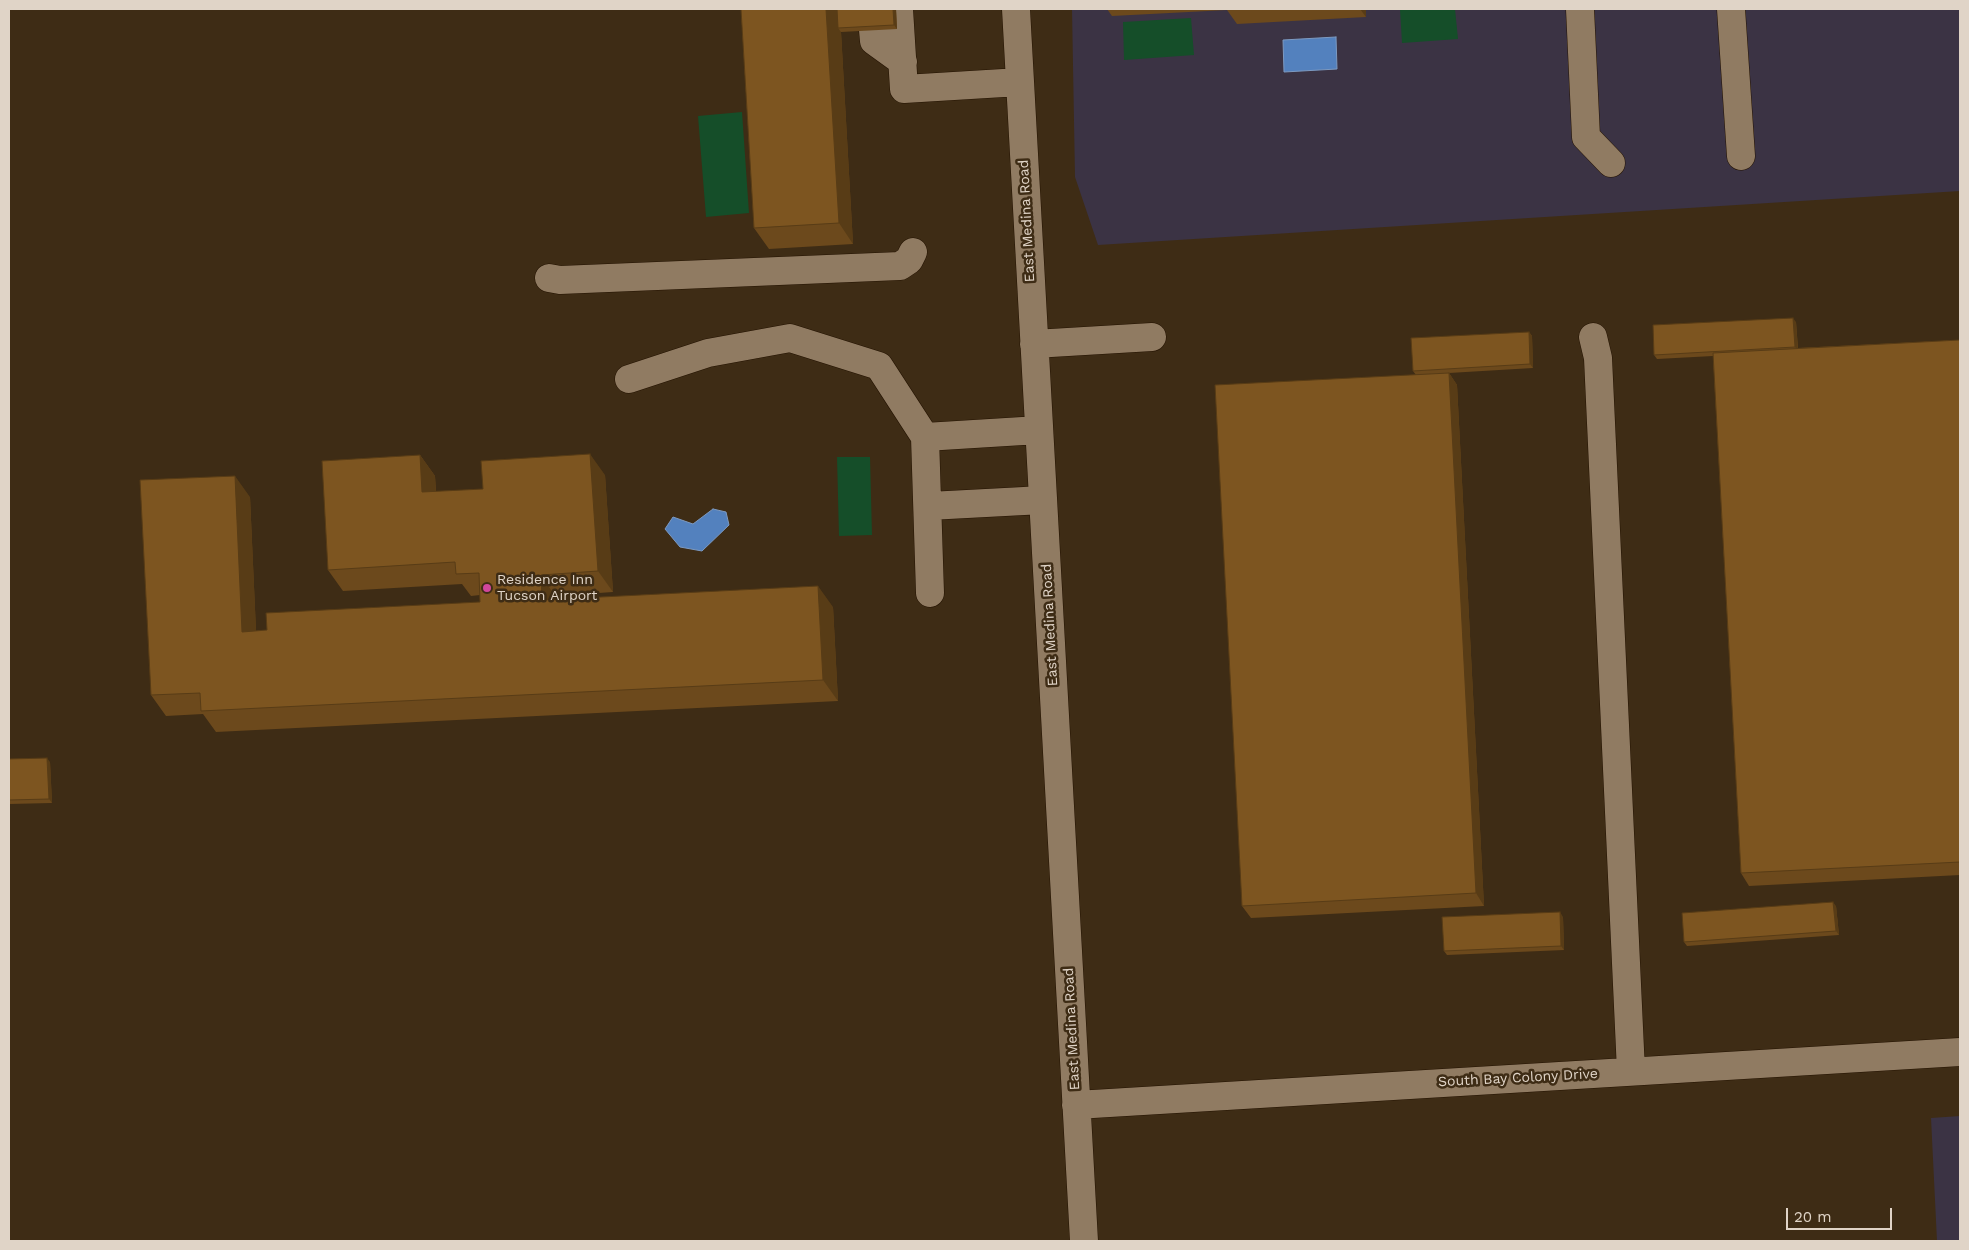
<!DOCTYPE html>
<style>
body{margin:0}
#map{position:relative;width:1969px;height:1250px;overflow:hidden;background:#3e2c15;font-family:"Work Sans",sans-serif}
canvas{display:block}
.frame{position:absolute;inset:0;border:10px solid #e0d4c7;pointer-events:none}
.scale{position:absolute;left:1786px;top:1208px;width:106px;height:22px;box-sizing:border-box;border:2px solid #e0d4c7;border-top:0;padding-left:6px;font-size:15px;line-height:18px;white-space:nowrap;color:#e0d4c7;-webkit-text-stroke:4px #3e2c15;paint-order:stroke}
</style>
<div id="map">
<canvas width="1969" height="1250"></canvas>
<div class="frame"></div>
<div class="scale">20 m</div>
</div>
<script>
const g = document.querySelector('canvas').getContext('2d');
g.lineJoin = 'round';
function fill(path, color) { g.fillStyle = color; g.fill(path, 'evenodd'); }
const shape = rows => new Path2D(rows.map(r => 'M' + r).join(''));
function stroke(path, color, width, dash) { g.strokeStyle = color; g.lineWidth = width; g.lineCap = dash ? 'butt' : 'round'; g.setLineDash(dash || []); g.stroke(path); }
function label(font, color, halo, rows, align = 'center') {
  g.font = font + ' "Work Sans",sans-serif'; g.lineWidth = 5; g.setLineDash([]); g.textBaseline = 'middle'; g.strokeStyle = halo; g.fillStyle = color; for (const [text, x, y, turn = 0] of rows) {
    g.save(); g.translate(x, y); g.rotate((+turn || 0) * Math.PI / 180); g.textAlign = isNaN(turn) ? turn : align; if (halo) g.strokeText(text, 0, 0); g.fillText(text, 0, 0); g.restore();
  }
}
fill(shape([
 [1072,9,1960,9,1960,191,1098,245,1075,177],
 [1960,1116,1960,1241,1937,1241,1931,1118]
]), '#3b3344');
fill(shape([
 [1400,9,1455,9,1458,39,1402,43],
 [1191,18,1194,55,1124,60,1123,22],
 [742,112,749,213,706,217,698,116],
 [837,457,870,457,872,535,839,536]
]), '#154e29');
const water = shape([
 [1336,37,1337,69,1284,72,1283,40,1336,37],
 [713,509,726,512,729,525,702,551,680,547,665,529,673,517,693,524,713,509]
]);
fill(water, '#5381be');
stroke(water, '#7d9ac1', 1);
const minor = shape([
 [899,9,904,89,1020,82],
 [1016,9,1084,1241],
 [1580,9,1586,137,1611,163],
 [1731,9,1741,156],
 [873,30,874,41,903,62],
 [549,278,560,280,900,266,909,260,913,252],
 [1593,337,1598,358,1631,1071],
 [1034,344,1152,337],
 [629,379,708,353,790,338,879,366,925,437,930,593],
 [925,437,1039,430],
 [929,506,1043,500],
 [1076,1105,1960,1052]
]);
stroke(minor, '#241300', 29);
stroke(minor, '#907b62', 28);
fill(shape([
 [741,9,896,9,897,29,841,32,853,244,769,249,754,228],
 [1107,9,1366,9,1366,17,1237,24,1227,10,1112,16],
 [1796,322,1798,348,1960,340,1960,875,1749,886,1741,873,1713,356,1657,359,1654,355],
 [1529,332,1532,336,1533,368,1449,373,1457,385,1484,906,1251,918,1242,906,1416,375,1413,371],
 [420,455,435,476,436,492,483,489,605,475,613,592,555,596,556,599,833,607,838,701,216,732,203,714,166,716,151,695,250,497,256,631,267,630,480,602,480,595,471,596,462,584,343,591,328,570],
 [9,759,50,762,52,803,9,804],
 [1836,906,1839,935,1687,946,1684,942],
 [1563,917,1564,950,1447,955,1444,951]
]), '#6c491c');
fill(shape([
 [826,9,839,9,838,28,841,32,853,244,839,223],
 [893,9,896,9,897,29,894,25],
 [1360,9,1366,9,1366,17],
 [1793,318,1796,322,1798,352,1795,347],
 [1529,332,1532,336,1533,368,1530,364],
 [1449,373,1457,385,1484,906,1476,893],
 [590,454,605,475,613,592,598,571],
 [420,455,435,476,437,514,422,492],
 [235,476,250,497,257,653,242,632],
 [541,575,555,596,557,621,542,600],
 [818,586,833,607,838,701,823,680],
 [47,758,50,762,52,803,49,799],
 [1833,902,1836,906,1839,935,1836,931],
 [1560,912,1563,917,1564,950,1561,946]
]), '#583c16');
const building = shape([
 [741,9,826,9,839,223,754,228,741,9],
 [837,9,893,9,894,25,838,28,837,9],
 [1793,318,1795,347,1654,355,1653,325,1793,318],
 [1529,332,1530,364,1413,371,1411,338,1529,332],
 [1960,340,1960,862,1741,873,1713,353,1960,340],
 [1449,373,1476,893,1242,906,1215,385,1449,373],
 [590,454,598,571,541,575,542,600,818,586,823,680,201,711,200,693,151,695,140,480,235,476,242,632,267,630,266,613,480,602,479,573,456,574,455,562,328,570,322,461,420,455,422,492,483,489,481,461,590,454],
 [47,758,49,799,9,800,9,759,47,758],
 [1833,902,1836,931,1684,942,1682,913,1833,902],
 [1560,912,1561,946,1444,951,1442,917,1560,912]
]);
fill(building, '#7d5520');
stroke(building, '#583c16', 1);
for (const [x, y, r, color] of [
 [487,588,5,"#d1479c"]
]) { const dot = new Path2D(); dot.arc(x, y, r, 0, 2 * Math.PI); g.fillStyle = color; g.fill(dot); stroke(dot, '#3e2c15', 2); }
label('14px', '#e0d4c7', '#3e2c15', [
 ["East Medina Road",1027,221,-93],
 ["East Medina Road",1050,625,-93],
 ["East Medina Road",1072,1029,-93],
 ["South Bay Colony Drive",1518,1078,-3]
]);
label('14px', '#e0d4c7', '#3e2c15', [
 ["Residence Inn",497,580],
 ["Tucson Airport",497,596]
], 'left');
</script>
